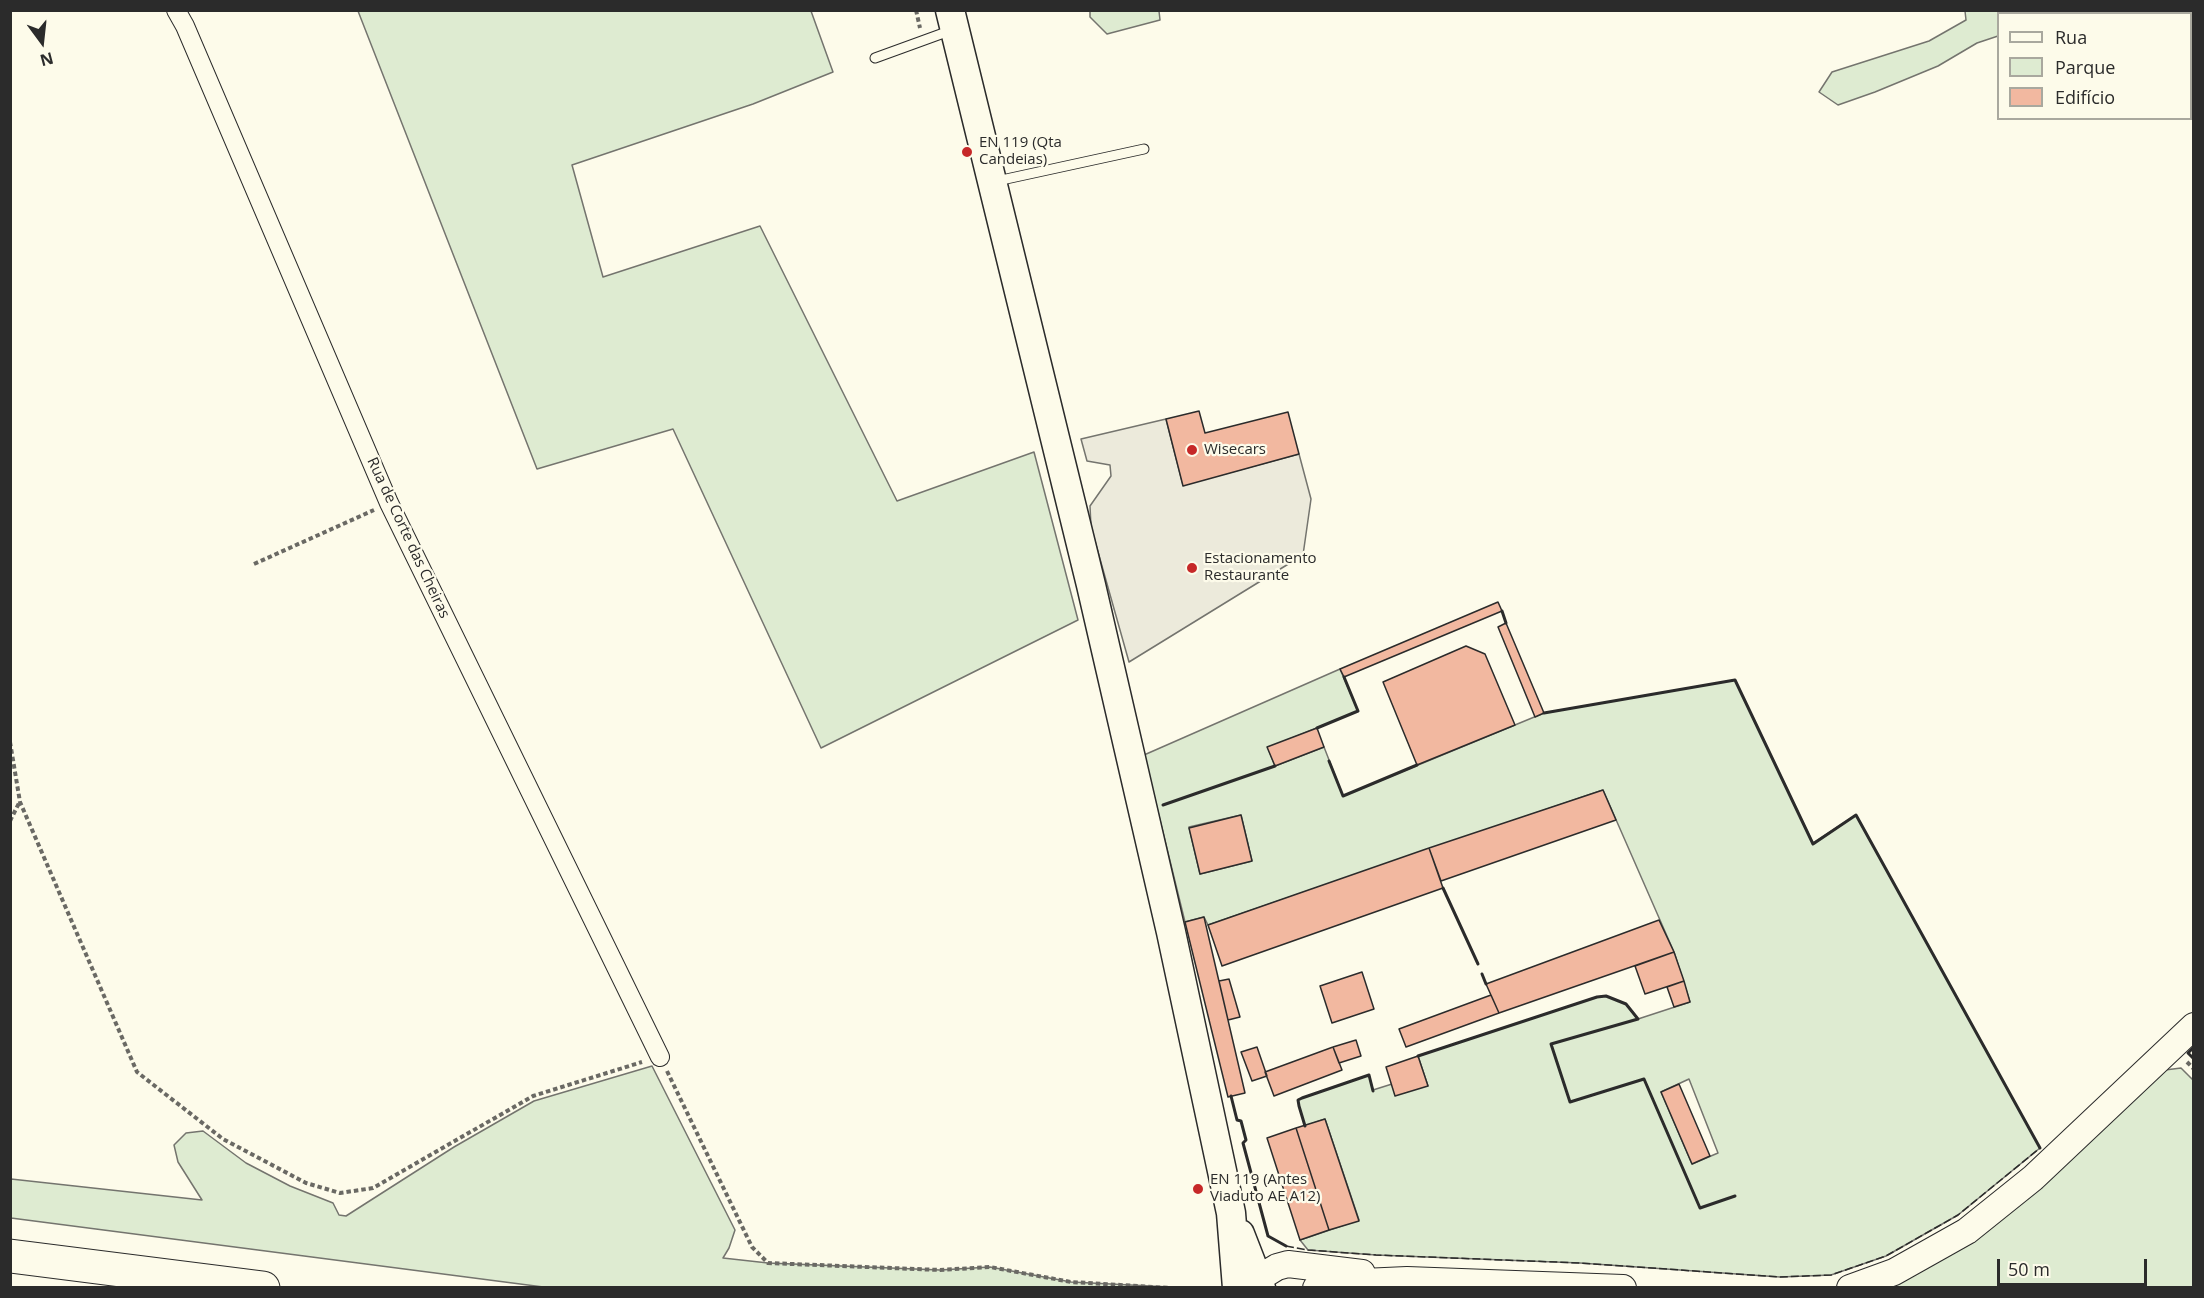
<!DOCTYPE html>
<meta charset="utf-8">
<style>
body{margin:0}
#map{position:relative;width:2204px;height:1298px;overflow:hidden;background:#fdfbea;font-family:"Open Sans",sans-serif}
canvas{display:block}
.frame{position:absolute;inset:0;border:12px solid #2b2b2b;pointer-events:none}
.legend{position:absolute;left:1997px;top:12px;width:195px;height:108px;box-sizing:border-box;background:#fdfbea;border:2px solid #a9a89e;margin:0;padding:8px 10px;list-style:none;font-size:18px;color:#2b2b2b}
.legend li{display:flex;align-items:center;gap:12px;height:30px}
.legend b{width:30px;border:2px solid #a9a89e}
.north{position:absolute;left:12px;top:12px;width:60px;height:60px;-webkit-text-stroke:4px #fdfbea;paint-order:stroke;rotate:165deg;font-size:16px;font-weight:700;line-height:24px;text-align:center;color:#2b2b2b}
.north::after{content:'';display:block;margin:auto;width:21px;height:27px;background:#2b2b2b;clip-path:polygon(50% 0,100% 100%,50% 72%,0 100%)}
.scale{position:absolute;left:1997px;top:1259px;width:150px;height:27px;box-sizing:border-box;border:3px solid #2b2b2b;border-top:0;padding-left:8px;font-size:18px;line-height:21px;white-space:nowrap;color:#2b2b2b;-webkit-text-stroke:4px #fdfbea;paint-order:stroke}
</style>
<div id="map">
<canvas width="2204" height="1298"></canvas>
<div class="frame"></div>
<ul class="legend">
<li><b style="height:8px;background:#fdfbea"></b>Rua</li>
<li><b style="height:16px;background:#deebd1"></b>Parque</li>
<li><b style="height:16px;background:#f2b8a0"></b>Edifício</li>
</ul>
<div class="north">N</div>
<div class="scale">50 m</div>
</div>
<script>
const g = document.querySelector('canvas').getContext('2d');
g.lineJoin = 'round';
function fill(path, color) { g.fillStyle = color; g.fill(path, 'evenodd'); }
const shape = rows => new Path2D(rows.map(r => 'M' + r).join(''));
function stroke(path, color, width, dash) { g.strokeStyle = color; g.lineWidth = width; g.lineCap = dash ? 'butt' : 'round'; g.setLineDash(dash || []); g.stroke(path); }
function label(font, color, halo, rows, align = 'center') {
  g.font = font + ' "Open Sans",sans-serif'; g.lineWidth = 4.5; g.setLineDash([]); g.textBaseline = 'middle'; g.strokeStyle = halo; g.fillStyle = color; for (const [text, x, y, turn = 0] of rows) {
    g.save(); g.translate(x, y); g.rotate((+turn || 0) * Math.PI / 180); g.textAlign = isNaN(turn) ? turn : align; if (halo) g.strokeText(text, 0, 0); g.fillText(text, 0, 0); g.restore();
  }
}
const green = shape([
 [358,11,811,11,833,72,753,104,572,165,603,277,760,226,897,501,1034,452,1078,620,821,748,673,429,537,469,358,11],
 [1090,11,1159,11,1160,20,1107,34,1090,17,1090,11],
 [1965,11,2120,11,2109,14,1998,14,1998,36,1977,43,1938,66,1875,92,1838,105,1819,92,1832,72,1929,41,1966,20,1965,11],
 [1340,669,1358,711,1268,748,1275,766,1324,747,1343,796,1544,713,1735,680,1813,843,1856,815,2040,1148,1958,1215,1886,1256,1831,1275,1780,1277,1580,1263,1376,1255,1308,1250,1300,1240,1359,1220,1325,1119,1305,1126,1299,1106,1298,1100,1302,1098,1369,1075,1373,1090,1392,1084,1428,1086,1418,1056,1597,997,1606,996,1626,1004,1638,1019,1690,1002,1674,952,1603,790,1208,925,1204,917,1185,922,1144,755,1340,669],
 [1241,815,1252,861,1200,874,1189,827,1241,815],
 [1689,1079,1718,1153,1692,1164,1661,1092,1689,1079],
 [652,1066,735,1230,729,1248,723,1258,768,1263,940,1270,990,1267,1071,1282,1170,1287,551,1288,11,1218,11,1179,202,1200,178,1162,174,1145,186,1133,203,1131,246,1163,290,1186,333,1203,339,1215,346,1216,454,1147,534,1101,652,1066],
 [2181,1068,2193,1080,2193,1287,1881,1288,2165,1070,2181,1068]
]);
fill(green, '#deebd1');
stroke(green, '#74746e', 1.5);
const parking = shape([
 [1166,419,1183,485,1299,454,1311,499,1303,555,1129,662,1091,527,1090,506,1111,476,1110,465,1087,461,1081,439,1166,419]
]);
fill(parking, '#eceadb');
stroke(parking, '#74746e', 1.5);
const building = shape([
 [1199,411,1205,433,1288,412,1299,454,1183,486,1166,419,1199,411],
 [1498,602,1502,611,1344,677,1340,669,1498,602],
 [1506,623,1544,713,1535,717,1498,627,1506,623],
 [1466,646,1485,654,1515,725,1417,765,1383,682,1466,646],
 [1317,728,1324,747,1275,766,1267,747,1317,728],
 [1603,790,1616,820,1441,881,1429,848,1603,790],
 [1241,815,1252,861,1200,874,1189,828,1241,815],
 [1429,848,1443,888,1222,966,1208,925,1429,848],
 [1204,917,1245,1093,1228,1097,1185,922,1204,917],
 [1659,920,1674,952,1499,1013,1486,984,1659,920],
 [1674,952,1684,981,1645,994,1635,966,1674,952],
 [1362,972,1374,1009,1332,1023,1320,986,1362,972],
 [1229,979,1240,1017,1228,1020,1219,981,1229,979],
 [1684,981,1690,1002,1674,1007,1667,987,1684,981],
 [1491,995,1499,1013,1406,1047,1399,1029,1491,995],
 [1356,1040,1361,1056,1339,1063,1333,1047,1356,1040],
 [1257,1047,1267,1076,1252,1081,1241,1052,1257,1047],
 [1333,1047,1342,1070,1274,1096,1265,1072,1333,1047],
 [1418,1056,1428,1086,1395,1096,1386,1067,1418,1056],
 [1679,1084,1710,1156,1692,1164,1661,1092,1679,1084],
 [1325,1119,1359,1221,1329,1230,1296,1128,1325,1119],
 [1296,1128,1329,1230,1300,1240,1267,1138,1296,1128]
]);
fill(building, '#f2b8a0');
stroke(building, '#2b2b2b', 1.5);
const lane = shape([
 [875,58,952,30],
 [997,181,1144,149]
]);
const street = shape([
 [176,10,185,26,389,503,660,1057]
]);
const secondary = shape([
 [1239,1283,1259,1278,1277,1267,1288,1264,1362,1273],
 [1316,1288,1341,1283,1407,1280,1623,1288],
 [1850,1288,1894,1272,1967,1231,2033,1178,2194,1026]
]);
const primary = shape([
 [950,10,1091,585,1171,932,1231,1213,1237,1288],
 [1240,1234,1261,1288]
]);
const highway = shape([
 [10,1256,263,1288]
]);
stroke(lane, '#2b2b2b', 11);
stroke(street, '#2b2b2b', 20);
stroke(secondary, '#2b2b2b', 28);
stroke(primary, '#2b2b2b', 31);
stroke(highway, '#2b2b2b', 35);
stroke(shape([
 [916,10,920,28],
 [254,564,374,510],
 [10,742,20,802,137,1072,223,1139,306,1183,340,1193,373,1188,533,1096,642,1062],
 [10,821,19,803],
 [2187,1062,2194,1069],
 [667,1071,752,1247,768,1263,940,1270,990,1267,1071,1282,1170,1288]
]), '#6a6964', 4, [4.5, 3]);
stroke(lane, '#fdfbea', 9);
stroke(street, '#fdfbea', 18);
stroke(secondary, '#fdfbea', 26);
stroke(primary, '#fdfbea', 28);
stroke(highway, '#fdfbea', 33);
stroke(shape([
 [1286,1246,1308,1250,1376,1255,1580,1263,1780,1277,1831,1275,1886,1256,1958,1215,2040,1148]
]), '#2b2b2b', 1.5, [8, 3]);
stroke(shape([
 [1502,611,1506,623],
 [1544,713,1735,680,1813,844,1856,815,2040,1148],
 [1317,728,1358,711,1344,677],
 [1329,761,1343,796,1417,765],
 [1163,805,1275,766],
 [1443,888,1478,964],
 [1482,974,1486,984],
 [2194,1047,2188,1053,2194,1059],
 [1418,1056,1597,997,1606,996,1626,1004,1638,1019,1551,1044,1570,1102,1644,1079,1700,1208,1735,1196],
 [1231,1096,1237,1120,1241,1121,1246,1140,1243,1143,1268,1236,1286,1246],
 [1305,1126,1299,1106,1298,1100,1302,1098,1369,1075,1373,1091]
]), '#2b2b2b', 3);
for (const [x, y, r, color] of [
 [967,152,6,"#c62828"],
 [1192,450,6,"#c62828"],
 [1192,568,6,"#c62828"],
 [1198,1189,6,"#c62828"]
]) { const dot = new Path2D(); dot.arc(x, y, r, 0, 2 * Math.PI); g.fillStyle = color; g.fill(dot); stroke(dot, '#fdfbea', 2); }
label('15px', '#2b2b2b', '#fdfbea', [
 ["EN 119 (Qta",979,143],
 ["Candeias)",979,160],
 ["Wisecars",1204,450],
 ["Estacionamento",1204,559],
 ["Restaurante",1204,576],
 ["EN 119 (Antes",1210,1180],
 ["Viaduto AE A12)",1210,1197]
], 'left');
label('15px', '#2b2b2b', '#fdfbea', [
 ["Rua de Corte das Cheiras",408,538,65]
]);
</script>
